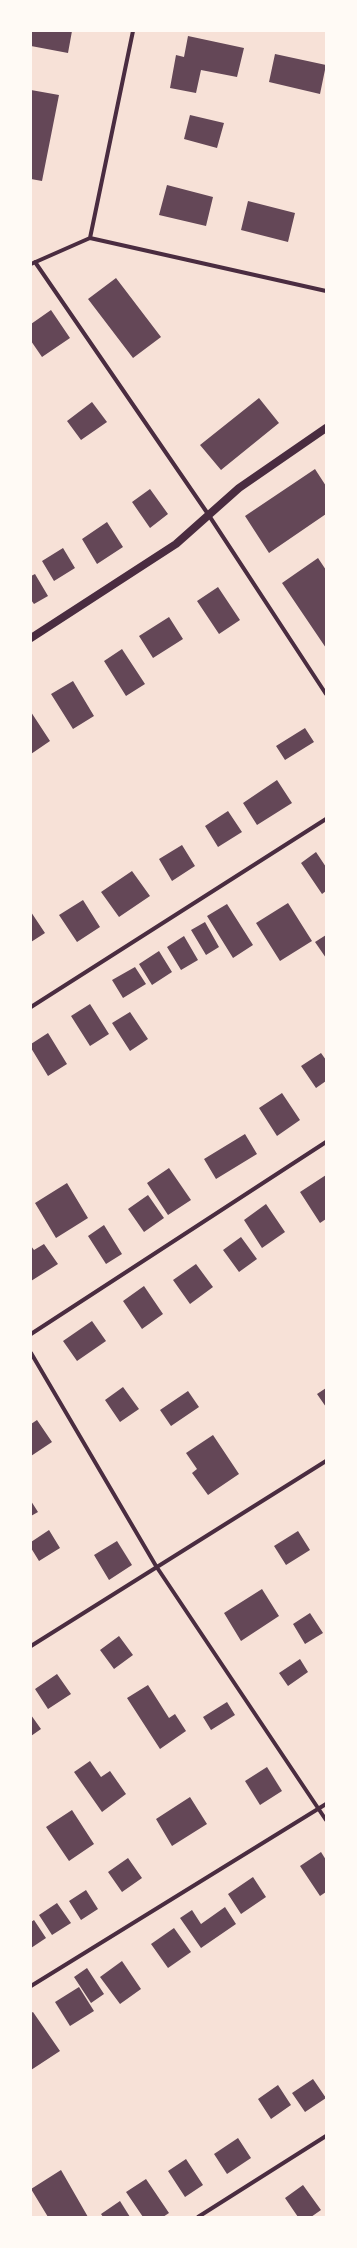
<!DOCTYPE html>
<style>
body{margin:0}
#map{position:relative;width:357px;height:2248px;overflow:hidden;background:#f7e1d7;font-family:Montserrat,sans-serif}
canvas{display:block}
.frame{position:absolute;inset:0;border:32px solid #fffaf5;pointer-events:none}
</style>
<div id="map">
<canvas width="357" height="2248"></canvas>
<div class="frame"></div>
</div>
<script>
const g = document.querySelector('canvas').getContext('2d');
g.lineJoin = 'round';
function fill(path, color) { g.fillStyle = color; g.fill(path, 'evenodd'); }
const shape = rows => new Path2D(rows.map(r => 'M' + r).join(''));
function stroke(path, color, width, dash) { g.strokeStyle = color; g.lineWidth = width; g.lineCap = dash ? 'butt' : 'round'; g.setLineDash(dash || []); g.stroke(path); }
fill(shape([
 [31,31,72,31,68,53,31,46],
 [188,36,244,48,237,77,201,70,196,93,170,88,176,55,184,57],
 [275,54,326,65,320,94,269,82],
 [31,90,59,95,42,181,31,179],
 [190,115,224,123,217,148,184,139],
 [167,185,213,197,206,226,159,215],
 [248,201,295,213,288,242,241,230],
 [116,278,161,337,133,358,88,299],
 [51,310,70,338,42,357,31,341,31,324],
 [259,398,279,423,221,470,200,445],
 [92,402,107,422,81,440,67,421],
 [315,469,326,486,326,514,269,553,245,516],
 [150,489,168,514,150,528,132,502],
 [107,522,123,547,97,564,82,539],
 [63,548,75,568,54,581,42,561],
 [318,558,326,570,326,648,282,583],
 [35,574,48,596,34,604,31,600,31,576],
 [218,587,240,620,219,634,197,601],
 [169,617,183,639,153,658,139,636],
 [122,649,145,684,126,696,104,661],
 [73,681,94,716,73,729,51,694],
 [31,712,50,741,31,754],
 [305,728,314,742,285,760,276,746],
 [277,780,292,803,257,825,243,803],
 [228,811,242,832,218,847,205,826],
 [182,845,195,866,172,881,159,859],
 [316,852,326,867,326,891,322,894,301,863],
 [132,871,150,896,119,917,101,892],
 [83,900,100,927,77,942,59,915],
 [288,903,312,941,280,961,256,923],
 [227,904,253,945,233,958,207,916],
 [31,912,45,933,31,942],
 [205,922,219,947,206,955,191,930],
 [326,935,326,958,315,942],
 [184,936,198,960,181,970,167,947],
 [159,951,172,972,152,985,139,964],
 [135,967,146,984,123,998,112,980],
 [90,1004,109,1034,90,1046,71,1016],
 [130,1012,148,1039,130,1051,112,1023],
 [48,1033,67,1064,48,1076,31,1048,31,1044],
 [321,1053,326,1060,326,1081,316,1088,301,1066],
 [282,1093,300,1120,277,1136,259,1108],
 [245,1134,257,1154,216,1179,204,1159],
 [169,1168,191,1200,168,1215,147,1183],
 [326,1175,326,1219,320,1223,300,1192],
 [67,1183,88,1218,56,1238,35,1203],
 [148,1195,164,1218,144,1232,128,1209],
 [266,1204,285,1232,262,1248,244,1220],
 [104,1225,122,1254,106,1264,88,1236],
 [241,1237,257,1259,239,1272,223,1250],
 [44,1244,58,1264,31,1281,31,1246,34,1250],
 [196,1264,213,1287,190,1304,173,1280],
 [144,1286,163,1314,142,1329,123,1301],
 [92,1321,106,1341,77,1361,63,1341],
 [123,1387,139,1409,120,1422,105,1400],
 [326,1388,326,1407,317,1394],
 [188,1391,199,1407,171,1426,160,1410],
 [37,1420,52,1442,31,1456,31,1424],
 [213,1435,239,1474,208,1495,192,1473,197,1469,186,1453],
 [31,1501,38,1512,31,1516],
 [49,1530,60,1548,39,1561,31,1548,31,1542],
 [298,1531,310,1550,286,1565,274,1546],
 [117,1541,132,1565,109,1580,94,1555],
 [262,1589,279,1616,241,1641,224,1613],
 [310,1613,323,1633,305,1644,293,1624],
 [119,1636,133,1655,114,1669,100,1650],
 [300,1659,308,1672,288,1686,279,1673],
 [57,1674,71,1694,48,1709,35,1689],
 [148,1685,169,1718,175,1714,186,1731,160,1749,127,1698],
 [227,1702,235,1715,211,1730,203,1717],
 [31,1715,41,1729,31,1736],
 [90,1761,101,1777,110,1771,126,1794,102,1812,74,1772],
 [267,1767,282,1791,260,1805,245,1781],
 [190,1797,207,1824,172,1846,156,1819],
 [72,1810,94,1844,69,1861,46,1827],
 [321,1852,326,1860,326,1892,320,1896,300,1866],
 [128,1858,142,1878,122,1892,108,1872],
 [253,1877,266,1897,241,1914,228,1894],
 [86,1890,98,1909,81,1920,69,1901],
 [57,1903,71,1923,52,1935,39,1915],
 [225,1907,236,1924,201,1948,180,1918,192,1910,201,1924],
 [34,1920,46,1938,31,1948,31,1922],
 [174,1928,191,1952,168,1968,151,1944],
 [122,1961,141,1989,120,2004,100,1977],
 [87,1968,104,1994,91,2003,74,1977],
 [79,1987,94,2011,70,2026,55,2002],
 [33,2012,60,2051,31,2070,31,2013],
 [313,2079,326,2098,305,2112,292,2093],
 [278,2085,291,2105,271,2119,258,2099],
 [238,2138,251,2158,227,2174,214,2154],
 [186,2159,203,2185,185,2197,168,2171],
 [61,2170,88,2217,48,2217,31,2189],
 [146,2179,169,2213,163,2217,143,2217,126,2192],
 [303,2185,321,2210,311,2217,298,2217,285,2198],
 [120,2201,130,2217,103,2217,101,2214]
]), '#644757');
stroke(shape([
 [90,238,326,291],
 [35,262,208,514,326,694],
 [31,264,90,238,133,31],
 [31,1007,326,819],
 [31,1334,326,1142],
 [31,1353,156,1566,326,1820],
 [31,1646,326,1461],
 [31,1986,326,1804],
 [198,2217,326,2136]
]), '#4a2c40', 4);
stroke(shape([
 [31,638,176,544,239,488,326,428]
]), '#4a2c40', 8);
</script>
